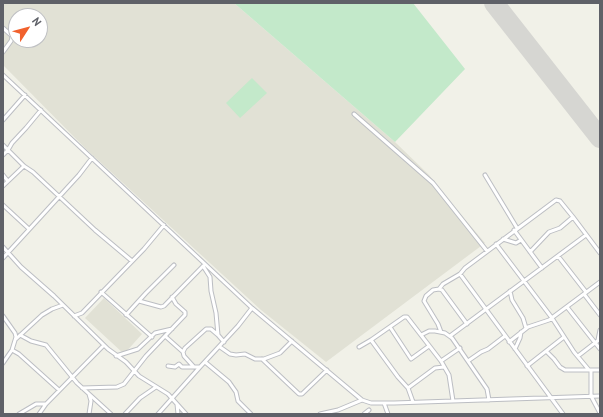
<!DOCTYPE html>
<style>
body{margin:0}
#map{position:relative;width:603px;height:417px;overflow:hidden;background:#f1f1e8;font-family:"PT Sans",sans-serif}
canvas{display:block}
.frame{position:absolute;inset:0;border:4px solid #5f6168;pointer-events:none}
.north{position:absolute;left:8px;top:8px;width:40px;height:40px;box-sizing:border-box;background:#fff;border:1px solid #bfc0c3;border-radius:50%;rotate:54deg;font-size:11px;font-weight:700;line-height:16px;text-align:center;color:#5f6168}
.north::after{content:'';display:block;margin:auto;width:14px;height:18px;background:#f1612d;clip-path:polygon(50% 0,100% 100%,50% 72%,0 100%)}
</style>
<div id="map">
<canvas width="603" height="417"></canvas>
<div class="frame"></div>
<div class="north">N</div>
</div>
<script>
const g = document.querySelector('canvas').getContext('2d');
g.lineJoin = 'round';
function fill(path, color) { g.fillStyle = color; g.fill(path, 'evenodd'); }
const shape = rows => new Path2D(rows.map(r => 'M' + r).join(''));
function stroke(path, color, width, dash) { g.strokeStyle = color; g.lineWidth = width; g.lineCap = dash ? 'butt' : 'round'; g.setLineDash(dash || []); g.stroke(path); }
fill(shape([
 [3,3,234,3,395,142,429,175,457,210,485,243,326,362,261,310,86,149,3,65],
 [16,16,40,16,40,40,16,40],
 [104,298,142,334,124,354,85,318]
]), '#e1e1d5');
fill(shape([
 [234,3,413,3,465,69,395,142],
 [252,78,267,93,240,118,226,103]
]), '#c3e9ca');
stroke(shape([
 [494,3,600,138]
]), '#d6d6d2', 20);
const minor = shape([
 [3,28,11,35,12,38,11,41,3,52],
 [3,75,252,308,362,400,371,403,394,403,600,396],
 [41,110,26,128,12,143,8,150,24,166,33,172,95,230,132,261],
 [354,114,433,183,487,251],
 [3,120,25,95],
 [3,145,8,150,3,155],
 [3,175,7,180],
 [485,175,517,228],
 [3,186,24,166],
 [3,205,29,229],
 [514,230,542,268],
 [503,239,516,243,521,240],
 [496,244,552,318,574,352,589,370],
 [3,247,21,267,54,296,108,349,126,362,139,376,168,394,186,414],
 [530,252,549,232,560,228,573,217],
 [558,256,586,292],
 [3,258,79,175,92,158],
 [203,266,210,277,211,291,216,313,218,335,224,342],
 [460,274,563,414],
 [439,289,443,284,460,274,465,268,556,200,560,201,573,217,600,253],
 [510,291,512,300,523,318,526,328],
 [101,292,152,337],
 [584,294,600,315],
 [139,301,161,307,164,306,205,264],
 [567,307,600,349],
 [126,315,146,293,174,265],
 [3,316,15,333,16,337,12,350,3,363],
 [74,316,82,313,144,249,164,225],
 [390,327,411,359,429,346],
 [441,332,438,324,424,301,426,296,433,290,439,289,442,290,467,324],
 [20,335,31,341,46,345,77,383,111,414],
 [421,335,429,331,435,331,445,333,452,338,487,389,489,400],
 [165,336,183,352],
 [450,336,586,235],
 [16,339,42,315,52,309,63,305],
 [371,340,398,377,408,388,413,402],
 [598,340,600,330],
 [509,342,528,327,549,320,600,282],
 [220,347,230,354,236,355,245,354,255,359,264,359,280,353,292,341],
 [359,347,371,340,404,317,407,317,441,361,449,375,453,401],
 [515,349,520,338,521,332],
 [12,350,19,354,59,390],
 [546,351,554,359,560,367,565,370,600,370],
 [116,356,138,349,155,333,172,329],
 [578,356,600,339],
 [262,359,299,394,302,394,327,370],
 [441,361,460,348],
 [468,361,481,352,488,349,505,336],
 [205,362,229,382,236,392,238,401,251,414],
 [168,366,175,367,179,364,182,367,200,367,238,326,252,308],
 [527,366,564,337],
 [194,367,184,356,183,352,185,348,206,329,211,329,218,335],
 [591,370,591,396,600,413],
 [82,388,117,387,124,384,146,356,185,315,185,312,176,304,172,297],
 [408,388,435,368,444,367],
 [89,394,91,401,89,414],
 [384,403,388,414],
 [177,404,178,414],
 [19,414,36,404,46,404],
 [39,414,46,404,104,345],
 [125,414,140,398,156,387],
 [158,414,200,367],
 [320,414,338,410,362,400],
 [364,414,369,410]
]);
stroke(minor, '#bcbec3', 5);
stroke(minor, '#fff', 3);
</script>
